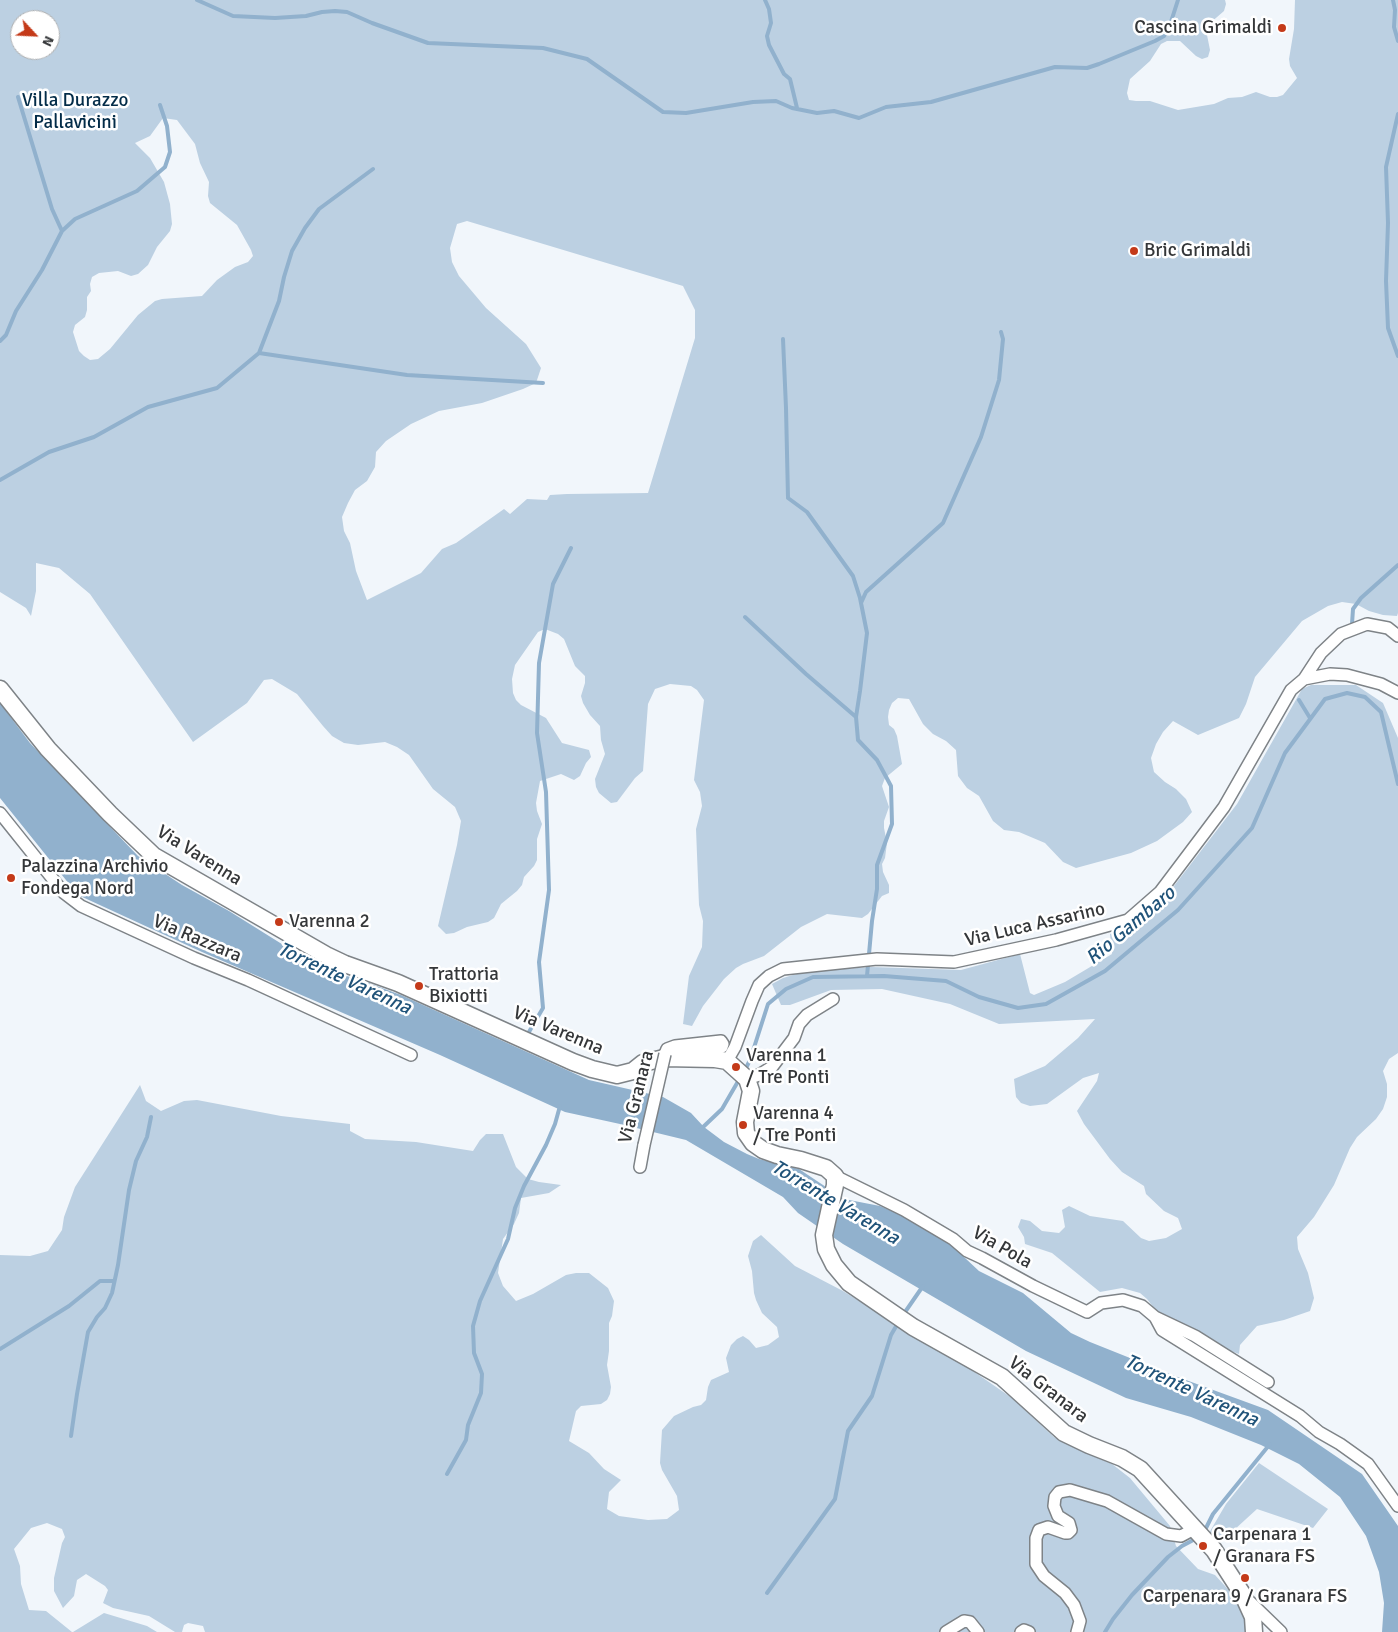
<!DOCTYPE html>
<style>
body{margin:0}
#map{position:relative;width:1398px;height:1632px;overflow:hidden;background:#f1f6fb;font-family:Signika,sans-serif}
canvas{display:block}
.north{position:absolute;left:10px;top:10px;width:50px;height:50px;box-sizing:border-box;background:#fff;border:1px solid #aeafb0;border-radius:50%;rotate:115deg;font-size:14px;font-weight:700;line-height:20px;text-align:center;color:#353739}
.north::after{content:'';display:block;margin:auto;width:18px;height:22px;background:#c43a19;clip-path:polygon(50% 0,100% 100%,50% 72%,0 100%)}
</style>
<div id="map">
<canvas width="1398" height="1632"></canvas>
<div class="north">N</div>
</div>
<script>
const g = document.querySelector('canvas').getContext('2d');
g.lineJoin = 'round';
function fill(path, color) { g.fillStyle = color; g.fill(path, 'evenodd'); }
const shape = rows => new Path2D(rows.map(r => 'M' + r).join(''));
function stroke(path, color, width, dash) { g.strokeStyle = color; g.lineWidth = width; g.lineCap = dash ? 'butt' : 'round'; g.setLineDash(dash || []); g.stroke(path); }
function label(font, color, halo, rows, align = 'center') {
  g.font = font + ' Signika,sans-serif'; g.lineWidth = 5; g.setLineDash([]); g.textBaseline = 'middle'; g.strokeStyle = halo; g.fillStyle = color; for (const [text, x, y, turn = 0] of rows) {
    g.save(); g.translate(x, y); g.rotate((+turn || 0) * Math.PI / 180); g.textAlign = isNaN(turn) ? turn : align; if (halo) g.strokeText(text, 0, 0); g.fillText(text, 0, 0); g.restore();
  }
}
fill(shape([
 [0,0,1225,0,1226,4,1224,11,1209,24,1206,30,1210,50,1208,57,1202,59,1196,56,1180,41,1167,41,1161,44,1150,61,1130,79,1127,93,1129,100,1136,101,1150,101,1178,110,1214,104,1228,98,1242,97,1256,92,1270,97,1277,97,1283,95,1297,78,1290,66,1289,59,1294,29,1295,0,1398,0,1398,613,1397,616,1383,615,1369,611,1356,604,1342,602,1328,606,1302,621,1255,677,1246,704,1239,718,1198,735,1173,721,1163,732,1156,744,1151,758,1154,772,1165,782,1176,789,1186,799,1192,812,1183,822,1157,841,1131,853,1076,868,1063,862,1045,843,1019,832,1004,830,993,821,979,796,967,788,958,776,956,750,946,741,933,734,923,724,909,699,898,698,892,703,889,710,888,717,889,725,894,729,897,736,902,764,885,778,882,786,889,807,884,821,884,828,887,843,885,858,882,864,883,872,889,885,889,893,882,896,868,914,862,918,827,914,801,927,764,956,743,964,736,968,724,979,703,1006,692,1026,683,1024,689,976,702,947,703,921,699,905,696,829,702,806,700,792,694,780,704,700,697,690,691,686,670,684,655,689,648,704,643,771,635,778,617,802,611,803,599,793,596,787,595,779,605,754,601,740,600,726,590,715,583,703,581,696,585,683,585,676,575,666,564,639,558,634,545,629,538,632,515,665,512,679,513,693,516,700,521,705,546,718,562,743,589,750,591,757,586,763,580,776,574,780,561,774,540,781,536,803,537,811,542,824,537,839,537,860,534,866,524,877,522,885,517,891,501,904,494,918,488,922,467,927,454,933,446,934,438,926,457,845,461,821,455,807,433,789,409,755,397,747,385,742,358,745,344,743,332,736,323,726,297,694,272,679,264,680,247,703,193,742,90,594,59,568,36,563,36,591,31,616,26,608,0,592],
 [20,20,50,20,50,50,20,50],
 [163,118,177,120,195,144,200,163,209,182,208,196,210,203,237,225,251,250,253,256,248,262,235,267,217,280,202,296,162,299,155,301,138,315,110,349,98,359,90,360,84,356,79,351,73,332,75,325,85,317,87,310,87,297,91,291,90,284,92,277,99,273,118,271,131,276,138,274,148,265,157,247,170,231,172,224,170,204,164,182,150,158,135,143,150,136],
 [467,221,683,286,695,310,695,338,648,493,567,494,550,495,547,500,527,499,510,514,504,509,456,543,442,549,421,573,367,600,356,571,350,543,344,531,342,517,348,503,355,490,367,481,375,467,376,452,386,441,411,424,439,411,482,403,523,389,536,383,541,368,526,344,486,308,459,276,452,262,450,248,457,224],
 [1311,685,1356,685,1383,703,1398,738,1398,1053,1389,1059,1383,1071,1387,1084,1387,1097,1383,1109,1376,1119,1357,1137,1350,1148,1334,1185,1314,1217,1297,1237,1298,1249,1308,1273,1314,1298,1310,1311,1284,1320,1257,1326,1240,1345,1239,1354,1225,1349,1209,1338,1157,1312,1147,1299,1140,1293,1122,1288,1100,1292,1052,1253,1025,1244,1024,1237,1018,1227,1021,1219,1030,1221,1042,1231,1059,1233,1065,1227,1062,1210,1069,1206,1090,1216,1123,1221,1141,1238,1149,1241,1166,1238,1182,1229,1178,1218,1164,1211,1146,1194,1144,1186,1122,1172,1110,1159,1084,1124,1077,1111,1097,1081,1099,1073,1083,1078,1047,1104,1030,1106,1021,1103,1016,1097,1014,1079,1045,1066,1078,1038,1095,1019,999,1024,950,1004,882,989,831,990,790,1005,781,1005,772,984,783,978,803,972,871,967,961,970,1020,954,1030,993,1034,995,1065,982,1112,954,1110,934,1136,925,1167,895,1237,804,1302,689],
 [140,1085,146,1101,161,1111,184,1101,197,1100,281,1116,350,1124,350,1131,365,1139,416,1142,473,1151,480,1140,486,1134,503,1134,516,1167,528,1179,539,1182,561,1185,549,1193,521,1198,519,1213,514,1224,503,1239,498,1273,503,1286,516,1301,533,1294,566,1275,576,1273,589,1273,608,1288,614,1301,612,1316,609,1323,609,1351,607,1365,611,1387,610,1394,607,1400,601,1404,581,1406,576,1411,569,1441,589,1453,604,1469,621,1480,609,1492,607,1509,619,1516,648,1520,667,1519,679,1510,677,1496,662,1470,660,1463,662,1430,674,1416,693,1407,701,1405,706,1400,708,1387,711,1380,729,1372,726,1358,731,1345,737,1339,743,1336,749,1340,756,1348,768,1345,779,1337,777,1327,762,1313,756,1300,754,1293,752,1271,748,1256,753,1241,761,1235,795,1266,843,1291,973,1371,1012,1398,1054,1437,1081,1451,1112,1464,1130,1478,1170,1526,1176,1546,1198,1569,1215,1575,1235,1597,1245,1619,1245,1632,205,1632,203,1626,188,1623,184,1625,182,1632,175,1632,149,1616,113,1608,103,1603,108,1590,105,1586,86,1574,77,1580,74,1596,63,1608,54,1591,54,1578,62,1543,65,1537,62,1529,47,1523,31,1528,14,1549,20,1566,21,1584,29,1610,46,1611,72,1632,0,1632,0,1255,30,1256,48,1251,62,1230,64,1217,75,1187],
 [1259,1463,1328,1509,1313,1528,1257,1509,1222,1541,1209,1533,1226,1504],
 [104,1613,147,1626,157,1632,73,1632]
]), '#bcd0e2');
fill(shape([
 [0,703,30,743,138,856,182,885,229,911,325,971,355,978,401,995,589,1080,663,1097,691,1113,704,1127,724,1142,747,1154,759,1159,799,1169,844,1199,880,1206,924,1225,950,1244,979,1271,1023,1293,1071,1333,1090,1342,1175,1376,1268,1410,1362,1474,1398,1526,1398,1632,1382,1632,1384,1603,1379,1572,1366,1536,1340,1497,1299,1464,1261,1445,1191,1417,1126,1398,1026,1351,843,1244,798,1213,783,1197,686,1140,620,1124,565,1112,440,1055,202,952,78,895,0,798]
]), '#91b1cd');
stroke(shape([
 [197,0,233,16,275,18,306,16,322,12,335,11,347,12,372,23,428,43,543,48,587,59,663,112,686,113,753,102,776,101,792,108,817,113,834,111,859,118,886,107,931,102,1055,67,1087,68,1099,64,1155,41,1164,36,1169,28,1178,0],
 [765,0,769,9,771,23,767,36,769,45,784,74,790,79,797,108],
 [1393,0,1395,10,1394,27,1398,41],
 [18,97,52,209,62,231],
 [1398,114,1386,167,1388,223,1386,281,1388,328,1398,356],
 [783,339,786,408,788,498,807,512,853,576,860,598,867,633,860,691,856,717,858,740,877,760,891,786,892,824,877,865,877,889,872,921,867,976],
 [0,341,6,335,16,311,42,270,62,231,75,219,137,191,165,167,170,152,167,126,160,105],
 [259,353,279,301,284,277,292,251,305,228,319,209,373,169],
 [0,480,49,452,94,437,148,407,217,388,259,353,407,375,543,383],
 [861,603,866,592,943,523,981,437,999,380,1003,339,1001,332],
 [745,617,806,674,856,717],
 [1352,624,1353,609,1361,598,1398,565],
 [1299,700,1310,718],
 [526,1037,543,1008,539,962,549,890,546,792,537,733,539,663,553,584,571,548],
 [745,1070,750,1060,768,1004,786,989,813,977,884,976,946,981,979,997,1018,1008,1046,1004,1105,971,1178,910,1252,828,1285,753,1325,699,1347,693,1365,697,1381,712,1398,784],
 [701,1129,722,1109,740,1078],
 [903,1315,923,1286],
 [0,1349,69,1306,100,1281,114,1281],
 [71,1436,77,1394,88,1332,97,1317,105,1308,112,1293,118,1265,129,1190,136,1161,147,1137,151,1117],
 [447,1474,466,1440,468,1425,481,1393,482,1374,474,1353,473,1326,480,1301,508,1239,515,1208,524,1186,546,1145,555,1124,560,1106],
 [1204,1532,1213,1514,1270,1444],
 [767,1593,835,1499,848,1431,872,1396,891,1335,898,1323],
 [1105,1632,1113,1619,1132,1595,1168,1557,1182,1546,1197,1538]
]), '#91b1cd', 4);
const street = shape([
 [1304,679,1321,653,1341,634,1367,624,1388,628,1398,636],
 [0,813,64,893,81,906,194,958,248,980,411,1055],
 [665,1054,667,1049,675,1046,721,1041,723,1044,722,1047,689,1051,686,1055,685,1058],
 [727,1061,735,1047,752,1001,759,985,769,976,783,969,877,959,954,962,1056,940,1128,920,1160,892,1206,831,1224,807,1291,690,1304,679,1330,674,1347,675,1381,684,1398,693],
 [747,1079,759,1075,772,1067,794,1038,799,1024,807,1015,833,999],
 [640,1167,644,1145],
 [835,1176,904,1210,953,1239,967,1251,982,1258,1033,1286,1087,1312,1101,1303,1123,1300,1142,1306,1155,1317,1162,1330,1300,1416,1319,1432,1340,1444,1368,1464,1398,1506],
 [1155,1317,1195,1336,1268,1382],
 [1248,1600,1281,1632],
 [946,1632,964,1621,970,1622,978,1632],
 [1021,1632,1024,1630,1029,1632],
 [1077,1632,1080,1621,1074,1605,1065,1593,1044,1576,1036,1564,1036,1538,1039,1530,1048,1527,1065,1533,1068,1533,1071,1530,1069,1523,1058,1516,1054,1506,1055,1497,1059,1492,1070,1490,1107,1501,1166,1534,1181,1536,1194,1529]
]);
const secondary = shape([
 [0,689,48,749,110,814,154,856,326,955,345,964,398,983,573,1062,592,1069,617,1075,633,1071,643,1063,664,1058,715,1059,727,1061,747,1079,751,1091,745,1122,746,1133,753,1143,763,1150,777,1155,801,1160,826,1168,835,1176,835,1185,824,1235,826,1249,834,1265,849,1283,913,1327,1002,1377,1064,1433,1089,1445,1122,1458,1140,1469,1214,1550,1243,1595,1253,1617,1254,1632]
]);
stroke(street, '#7e8387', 14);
stroke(secondary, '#7e8387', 19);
stroke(street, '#fff', 11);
stroke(secondary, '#fff', 16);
const streetBridge = shape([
 [644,1145,665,1054]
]);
stroke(streetBridge, '#7e8387', 14, []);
stroke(streetBridge, '#fff', 11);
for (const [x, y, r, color] of [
 [1282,28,5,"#c43a19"],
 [1134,251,5,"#c43a19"],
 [11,878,5,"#c43a19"],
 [279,922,5,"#c43a19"],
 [419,986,5,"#c43a19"],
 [736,1067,5,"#c43a19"],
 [743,1125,5,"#c43a19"],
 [1203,1546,5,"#c43a19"],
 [1245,1578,5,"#c43a19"]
]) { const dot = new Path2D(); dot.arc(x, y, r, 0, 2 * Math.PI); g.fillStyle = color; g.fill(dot); stroke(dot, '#fff', 2); }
label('19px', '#353739', '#fff', [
 ["Cascina Grimaldi",1272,28,"right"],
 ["Bric Grimaldi",1144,251],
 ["Palazzina Archivio",21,867],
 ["Fondega Nord",21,889],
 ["Varenna 2",289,922],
 ["Trattoria",429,975],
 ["Bixiotti",429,997],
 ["Varenna 1",746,1056],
 ["/ Tre Ponti",746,1078],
 ["Varenna 4",753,1114],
 ["/ Tre Ponti",753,1136],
 ["Carpenara 1",1213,1535],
 ["/ Granara FS",1213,1557],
 ["Carpenara 9 / Granara FS",1245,1597,"center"]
], 'left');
label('19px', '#032c48', '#fff', [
 ["Villa Durazzo",75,101],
 ["Pallavicini",75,123]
]);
label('19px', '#353739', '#fff', [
 ["Via Varenna",199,856,32],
 ["Via Luca Assarino",1035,925,-13],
 ["Via Razzara",197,939,23],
 ["Via Varenna",558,1031,23],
 ["Via Granara",637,1097,-76],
 ["Via Pola",1002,1248,30],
 ["Via Granara",1048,1390,38]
]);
label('italic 20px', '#205379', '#fff', [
 ["Rio Gambaro",1131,926,-40],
 ["Torrente Varenna",344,979,25],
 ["Torrente Varenna",835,1203,31],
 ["Torrente Varenna",1191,1391,25]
]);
</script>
